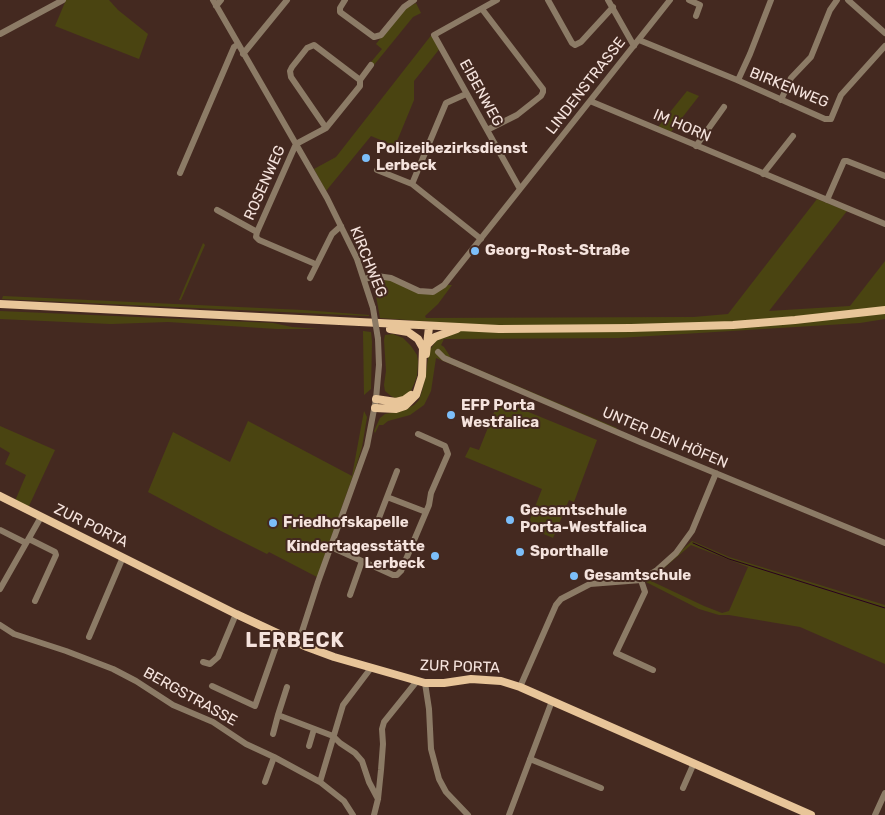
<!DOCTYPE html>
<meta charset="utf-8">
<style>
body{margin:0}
canvas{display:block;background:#442920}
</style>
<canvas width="885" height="815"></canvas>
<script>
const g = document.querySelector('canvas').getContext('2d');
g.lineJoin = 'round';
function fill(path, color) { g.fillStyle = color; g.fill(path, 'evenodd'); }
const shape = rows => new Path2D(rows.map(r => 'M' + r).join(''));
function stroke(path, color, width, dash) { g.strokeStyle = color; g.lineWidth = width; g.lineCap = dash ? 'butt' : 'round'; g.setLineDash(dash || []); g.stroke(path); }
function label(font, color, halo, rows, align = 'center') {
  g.font = font + ' Rubik,sans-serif'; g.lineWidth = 4; g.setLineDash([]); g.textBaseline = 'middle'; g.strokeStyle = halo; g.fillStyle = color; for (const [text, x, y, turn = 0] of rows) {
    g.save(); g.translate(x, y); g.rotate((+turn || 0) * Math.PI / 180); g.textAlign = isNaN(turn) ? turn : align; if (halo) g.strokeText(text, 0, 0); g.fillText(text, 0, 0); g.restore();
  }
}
fill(shape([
 [66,0,109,0,118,10,148,34,139,59,55,26],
 [416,3,421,13,413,17,374,65,371,62,382,49,376,44,403,10],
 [433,33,441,47,414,81,414,100,395,146,371,136,326,191,314,169,336,157],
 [687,91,699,96,671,132,658,127],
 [817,199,847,211,769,311,850,306,885,261,885,319,860,323,618,338,444,339,441,345,444,347,451,358,617,428,614,432,436,358,431,391,424,405,410,415,388,421,383,425,379,425,375,433,374,431,380,418,385,414,405,410,414,405,419,400,422,391,426,373,429,351,437,340,449,336,448,323,380,318,375,290,385,280,392,277,419,290,433,290,441,285,452,285,438,304,425,316,426,318,694,317,728,314],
 [203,243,205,245,181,300,179,300],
 [3,296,303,310,369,315,369,316,2,299],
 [0,311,273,323,292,327,319,329,277,329,168,322,111,324,0,319],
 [363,331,371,332,372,342,371,389,364,395],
 [393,334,403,338,411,346,417,355,418,362,417,376,414,384,410,393,404,398,397,399,391,396,385,391,384,385,386,371,384,340,385,335],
 [499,400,597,440,574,502,569,500,553,538,527,527,542,489,465,457,470,447,479,450],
 [364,411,367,417,362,447,355,470,317,577,269,552,267,554,221,531,148,492,173,432,230,462,248,421,352,476],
 [0,426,55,450,28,508,15,501,26,475,5,464,10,453,0,447],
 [692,541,729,557,885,605,885,664,800,627,729,615,719,615,699,609,646,582],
 [691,545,748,567,729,611,722,613,704,606,651,581,651,579]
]), '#4a4411');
stroke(shape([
 [693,543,729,559,885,608]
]), '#2a0020', 1);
stroke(shape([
 [213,0,327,198,357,259,373,308],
 [345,0,340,8,340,12,374,37,381,35,404,7,414,0],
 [497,0,434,35,520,189],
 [548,0,572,43,575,45,581,42,613,7],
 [608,0,634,46],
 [689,0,700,5,696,16],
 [848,0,885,33],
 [216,6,221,0],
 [482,9,543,89,543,92,541,96,517,115,487,130],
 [0,34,63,0],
 [639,40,737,80,739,78,750,54,771,0],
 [243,54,287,0],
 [737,80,825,119,831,119,841,95,885,46],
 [781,100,791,78,811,57,830,10,837,0],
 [590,101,885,224],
 [326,128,291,77,290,71,292,67,307,48,314,45,360,80,371,65],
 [696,146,724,107],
 [377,170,412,184,481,239],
 [180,173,234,47,237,45],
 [763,174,793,136],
 [412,184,446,103,466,94],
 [827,200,844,161,847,161,885,176],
 [217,210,257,232],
 [313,263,259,240,256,237,257,232,296,144,326,128,360,86,360,80],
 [310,278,332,234,341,226],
 [364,279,377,276,391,278,419,291,433,292,444,285,670,0],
 [438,352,444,358,640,442,885,543],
 [387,497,426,512],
 [377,523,397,471],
 [0,530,26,543],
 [29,539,55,552,56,555,35,601],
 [331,547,393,575,397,575,401,571,429,505,431,493,448,454,445,446,418,434],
 [641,580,645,592,616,653,653,670],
 [0,589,41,517],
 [350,595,362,561],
 [0,625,14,634,66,651,113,669,136,681,173,705,213,722,246,744,274,757,320,782,344,801,353,815],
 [89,637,123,557],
 [298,644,318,582,367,446,376,399,379,365,378,339],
 [203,662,210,664,218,657,236,614],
 [425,683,429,709,431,749,439,779,446,792,468,815],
 [212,686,255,706,280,635],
 [287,687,278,715,333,736,340,743,355,753,362,761,369,782,378,799],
 [520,687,556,605,561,599,590,584,641,580,657,570,676,553,692,531,716,473],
 [273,734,278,715],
 [309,746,314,729],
 [530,759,601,788],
 [265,782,274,757],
 [320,782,343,705,371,668],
 [683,788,694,763],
 [374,815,378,799,381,770,383,744,382,729,384,722,417,681],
 [509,815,552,701],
 [875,815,885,793]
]), '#8c7b66', 6);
stroke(shape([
 [0,304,499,329,631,328,733,325,795,320,885,310],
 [428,344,435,337,457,329],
 [426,354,429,327],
 [376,399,396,402,404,400,411,395],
 [375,408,396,409,405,406,416,395,422,376,423,348,418,339,408,332,390,329],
 [0,496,236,614,307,647,334,657,425,683,444,683,471,679,501,681,520,687,811,815]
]), '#e8c599', 8);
stroke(shape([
 [373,308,378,339]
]), '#8c7b66', 6);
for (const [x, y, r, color] of [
 [366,158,5,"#7cbef9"],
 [475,251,5,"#7cbef9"],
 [451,415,5,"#7cbef9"],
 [510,520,5,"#7cbef9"],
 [273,523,5,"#7cbef9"],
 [520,552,5,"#7cbef9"],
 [435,556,5,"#7cbef9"],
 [574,576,5,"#7cbef9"]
]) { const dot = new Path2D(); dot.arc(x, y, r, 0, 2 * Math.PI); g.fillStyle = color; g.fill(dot); stroke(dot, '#442920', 2); }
label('15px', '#f5e3dd', '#442920', [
 ["LINDENSTRASSE",586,86,-52],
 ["BIRKENWEG",789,88,22],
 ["EIBENWEG",481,93,61],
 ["IM HORN",682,126,23],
 ["ROSENWEG",265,183,-66],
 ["KIRCHWEG",368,262,68],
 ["UNTER DEN HÖFEN",665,438,23],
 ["ZUR PORTA",91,526,26],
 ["ZUR PORTA",460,667,2],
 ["BERGSTRASSE",190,697,29]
]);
label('bold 15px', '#f5e3dd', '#442920', [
 ["Polizeibezirksdienst",376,149],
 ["Lerbeck",376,166],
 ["Georg-Rost-Straße",485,251],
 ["EFP Porta",461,406],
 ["Westfalica",461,423],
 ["Gesamtschule",520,511],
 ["Porta-Westfalica",520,528],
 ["Friedhofskapelle",283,523],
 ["Kindertagesstätte",425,547,"right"],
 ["Lerbeck",425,564,"right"],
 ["Sporthalle",530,552],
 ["Gesamtschule",584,576]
], 'left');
g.letterSpacing = '1px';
label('bold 20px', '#f5e3dd', '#442920', [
 ["LERBECK",295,641]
]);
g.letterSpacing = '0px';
</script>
